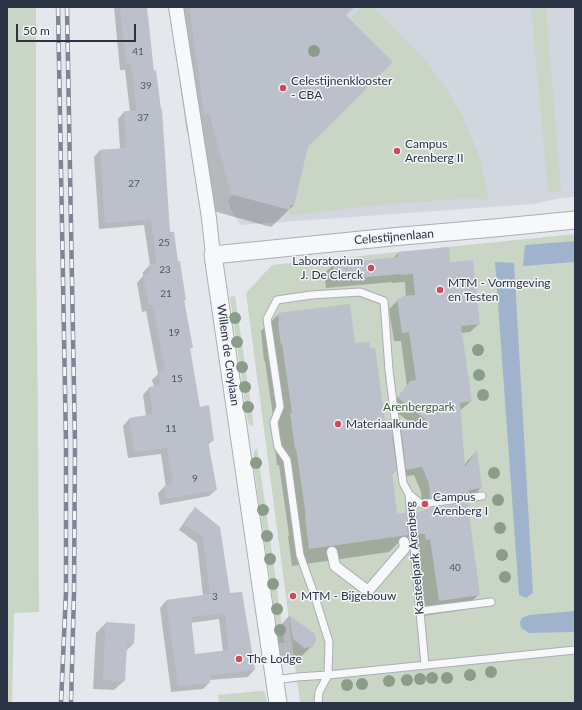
<!DOCTYPE html>
<style>
body{margin:0}
#map{position:relative;width:582px;height:710px;overflow:hidden;background:#e4e7ec;font-family:Lato,sans-serif}
canvas{display:block}
.frame{position:absolute;inset:0;border:8px solid #2b3445;pointer-events:none}
.scale{position:absolute;left:16px;top:24px;width:120px;height:18px;box-sizing:border-box;border:2px solid #2b3445;border-top:0;padding-left:5px;font-size:12px;line-height:14px;white-space:nowrap;color:#2b3445;-webkit-text-stroke:3px #f4f6f9;paint-order:stroke}
</style>
<div id="map">
<canvas width="582" height="710"></canvas>
<div class="frame"></div>
<div class="scale">50 m</div>
</div>
<script>
const g = document.querySelector('canvas').getContext('2d');
g.lineJoin = 'round';
function fill(path, color) { g.fillStyle = color; g.fill(path, 'evenodd'); }
const shape = rows => new Path2D(rows.map(r => 'M' + r).join(''));
function stroke(path, color, width, dash) { g.strokeStyle = color; g.lineWidth = width; g.lineCap = dash ? 'butt' : 'round'; g.setLineDash(dash || []); g.stroke(path); }
function label(font, color, halo, rows, align = 'center') {
  g.font = font + ' Lato,sans-serif'; g.lineWidth = 3; g.setLineDash([]); g.textBaseline = 'middle'; g.strokeStyle = halo; g.fillStyle = color; for (const [text, x, y, turn = 0] of rows) {
    g.save(); g.translate(x, y); g.rotate((+turn || 0) * Math.PI / 180); g.textAlign = isNaN(turn) ? turn : align; if (halo) g.strokeText(text, 0, 0); g.fillText(text, 0, 0); g.restore();
  }
}
fill(shape([
 [189,7,575,7,575,197,562,198,533,204,240,225,231,210,228,201,232,194,230,188,209,115,204,115]
]), '#d2d6de');
fill(shape([
 [7,7,36,7,36,255,38,422,39,612,14,613,12,703,7,703],
 [361,7,373,7,389,23,424,59,446,88,462,115,480,158,489,200,475,198,400,203,290,215,290,205,294,206,308,147,392,62,351,18],
 [531,7,546,7,561,191,548,193],
 [575,234,575,703,300,703,246,293,272,265],
 [235,296,253,420,253,426,252,426,249,424,248,422,230,298,230,297],
 [257,448,276,580,283,634,284,643,279,643,253,460,254,452],
 [260,691,263,691,265,693,267,703,219,703,218,695]
]), '#c9d6c5');
fill(shape([
 [575,241,575,262,523,266,525,245],
 [495,262,514,263,533,593,526,598,519,595],
 [575,611,575,632,529,633,521,628,520,622,522,618,529,615]
]), '#9fb4cc');
fill(shape([
 [114,7,146,7,169,233,184,300,192,347,189,350,199,408,213,440,208,445,216,490,209,496,160,505,158,493,164,487,166,487,161,454,128,458,123,426,129,419,146,416,143,395,149,388,154,387,152,380,158,374,146,311,142,312,137,283,143,276,143,272,150,265,144,225,99,229,94,157,100,150,120,149,118,119,124,112,130,112,125,70,120,70],
 [169,7,353,7,345,15,307,146,293,206,271,227,213,211,191,131,187,132],
 [398,253,449,263,479,324,470,332,461,333,471,401,462,409,460,410,464,466,468,460,476,452,481,488,472,497,422,506,421,492,414,475,398,478,397,469,391,475,396,515,406,523,416,513,470,505,467,507,479,594,464,610,423,616,415,554,410,555,410,549,401,540,389,552,292,566,288,536,289,535,279,465,277,465,273,432,275,430,265,361,264,361,262,341,262,340,261,331,279,314,355,345,385,429,391,437,401,427,413,425,390,407,407,386,401,341,394,341,389,309,398,300,406,297,405,282,392,283,392,282,326,288,324,274,333,265,393,259],
 [195,508,229,594,254,670,248,677,209,680,209,683,203,689,171,692,160,608,166,601,203,596,197,543,179,530,189,515],
 [219,619,223,652,194,655,190,623],
 [289,616,311,647,293,664,286,665,276,657,272,634],
 [106,623,134,625,133,644,125,652,124,681,114,690,93,689,96,633]
]), '#0003');
fill(shape([
 [120,7,147,7,154,71,156,70,161,109,162,109,170,232,174,232,178,261,180,261,186,300,184,300,193,348,190,348,200,407,209,405,214,441,208,441,217,490,166,499,164,486,173,484,167,448,134,452,129,418,153,414,149,387,161,385,159,372,165,371,153,305,149,306,143,275,150,274,149,265,157,264,151,219,105,223,100,150,126,148,124,111,137,111,131,64,126,64],
 [189,7,355,7,346,15,393,62,308,147,294,206,290,205,290,210,230,194,230,190,209,114,204,115],
 [449,247,450,262,473,260,480,324,461,326,472,401,460,403,465,467,477,450,482,488,469,490,469,493,430,498,429,484,422,467,406,470,401,426,429,422,398,398,410,381,416,380,409,332,402,333,397,299,402,298,402,296,415,295,413,274,400,275,400,274,334,280,333,264,398,257,398,252],
 [350,304,355,343,369,342,370,348,375,348,386,428,391,427,397,471,392,472,397,514,406,513,408,535,309,549,305,517,306,517,296,448,295,449,290,413,292,413,282,344,281,345,278,323,279,323,278,313],
 [470,503,471,505,468,506,480,595,439,601,430,539,426,540,425,534,418,534,416,512,422,511,424,509],
 [195,507,220,527,230,593,242,592,255,670,210,675,210,683,178,686,166,600,210,594,203,537,184,524],
 [225,613,229,650,195,654,191,617],
 [289,615,315,634,316,641,312,647,304,648,293,639],
 [106,622,135,624,134,644,127,644,125,681,103,680]
]), '#bbc0ca');
const service = shape([
 [409,494,421,504,482,496],
 [420,611,491,602],
 [275,680,297,677,328,675,575,650],
 [318,703,319,692,328,675,329,642,314,594,300,555,287,460,278,447,276,436,274,422,280,407,267,319,277,300,311,295,360,292,384,301,389,370,403,483,409,494,425,665]
]);
const pedestrian = shape([
 [332,552,335,566,368,591,405,548,404,542]
]);
const minor = shape([
 [176,7,209,218,213,255]
]);
const tertiary = shape([
 [278,703,213,255,391,237,494,228,575,220]
]);
stroke(service, '#a9aeb7', 9);
stroke(pedestrian, '#a9aeb7', 12);
stroke(minor, '#a9aeb7', 16);
stroke(tertiary, '#a9aeb7', 19);
stroke(service, '#f7f8fa', 7);
stroke(pedestrian, '#f7f8fa', 10);
stroke(minor, '#f7f8fa', 14);
stroke(tertiary, '#f7f8fa', 17);
const rail = shape([
 [58,7,66,444,66,592,61,703],
 [67,7,75,444,74,593,71,703]
]);
stroke(rail, '#7d8696', 4.5);
stroke(rail, '#f4f6f9', 3, [9]);
g.fillStyle = '#899d89';
for (const [x, y] of [
 [314,51],
 [235,318],
 [237,342],
 [478,350],
 [242,367],
 [479,375],
 [245,387],
 [483,395],
 [248,407],
 [256,463],
 [494,473],
 [498,500],
 [263,510],
 [500,528],
 [267,536],
 [502,555],
 [270,559],
 [505,577],
 [273,584],
 [277,609],
 [280,630],
 [491,672],
 [470,675],
 [432,678],
 [447,678],
 [420,679],
 [407,680],
 [389,681],
 [362,684],
 [347,685]
]) { g.beginPath(); g.arc(x, y, 6, 0, 2 * Math.PI); g.fill(); }
for (const [x, y, r, color] of [
 [283,88,4,"#d1495b"],
 [397,151,4,"#d1495b"],
 [371,268,4,"#d1495b"],
 [440,290,4,"#d1495b"],
 [338,424,4,"#d1495b"],
 [425,504,4,"#d1495b"],
 [293,596,4,"#d1495b"],
 [239,659,4,"#d1495b"]
]) { const dot = new Path2D(); dot.arc(x, y, r, 0, 2 * Math.PI); g.fillStyle = color; g.fill(dot); stroke(dot, '#f4f6f9', 1.5); }
label('10px', '#4f5766', null, [
 ["41",138,52],
 ["39",146,86],
 ["37",143,118],
 ["27",134,184],
 ["25",164,243],
 ["23",165,270],
 ["21",166,294],
 ["19",174,333],
 ["15",177,379],
 ["11",171,429],
 ["9",195,479],
 ["40",455,568],
 ["3",215,597]
]);
label('12px', '#2b3445', '#f4f6f9', [
 ["Celestijnenklooster",291,81],
 ["- CBA",291,95],
 ["Campus",405,144],
 ["Arenberg II",405,158],
 ["Laboratorium",363,261,"right"],
 ["J. De Clerck",363,275,"right"],
 ["MTM - Vormgeving",448,283],
 ["en Testen",448,297],
 ["Materiaalkunde",346,424],
 ["Campus",433,497],
 ["Arenberg I",433,511],
 ["MTM - Bijgebouw",301,596],
 ["The Lodge",247,659]
], 'left');
label('12px', '#2b3445', '#f4f6f9', [
 ["Celestijnenlaan",394,237,-5],
 ["Willem de Croylaan",228,355,82],
 ["Kasteelpark Arenberg",415,558,-95]
]);
label('12px', '#3f6138', '#f4f6f9', [
 ["Arenbergpark",419,407]
]);
</script>
